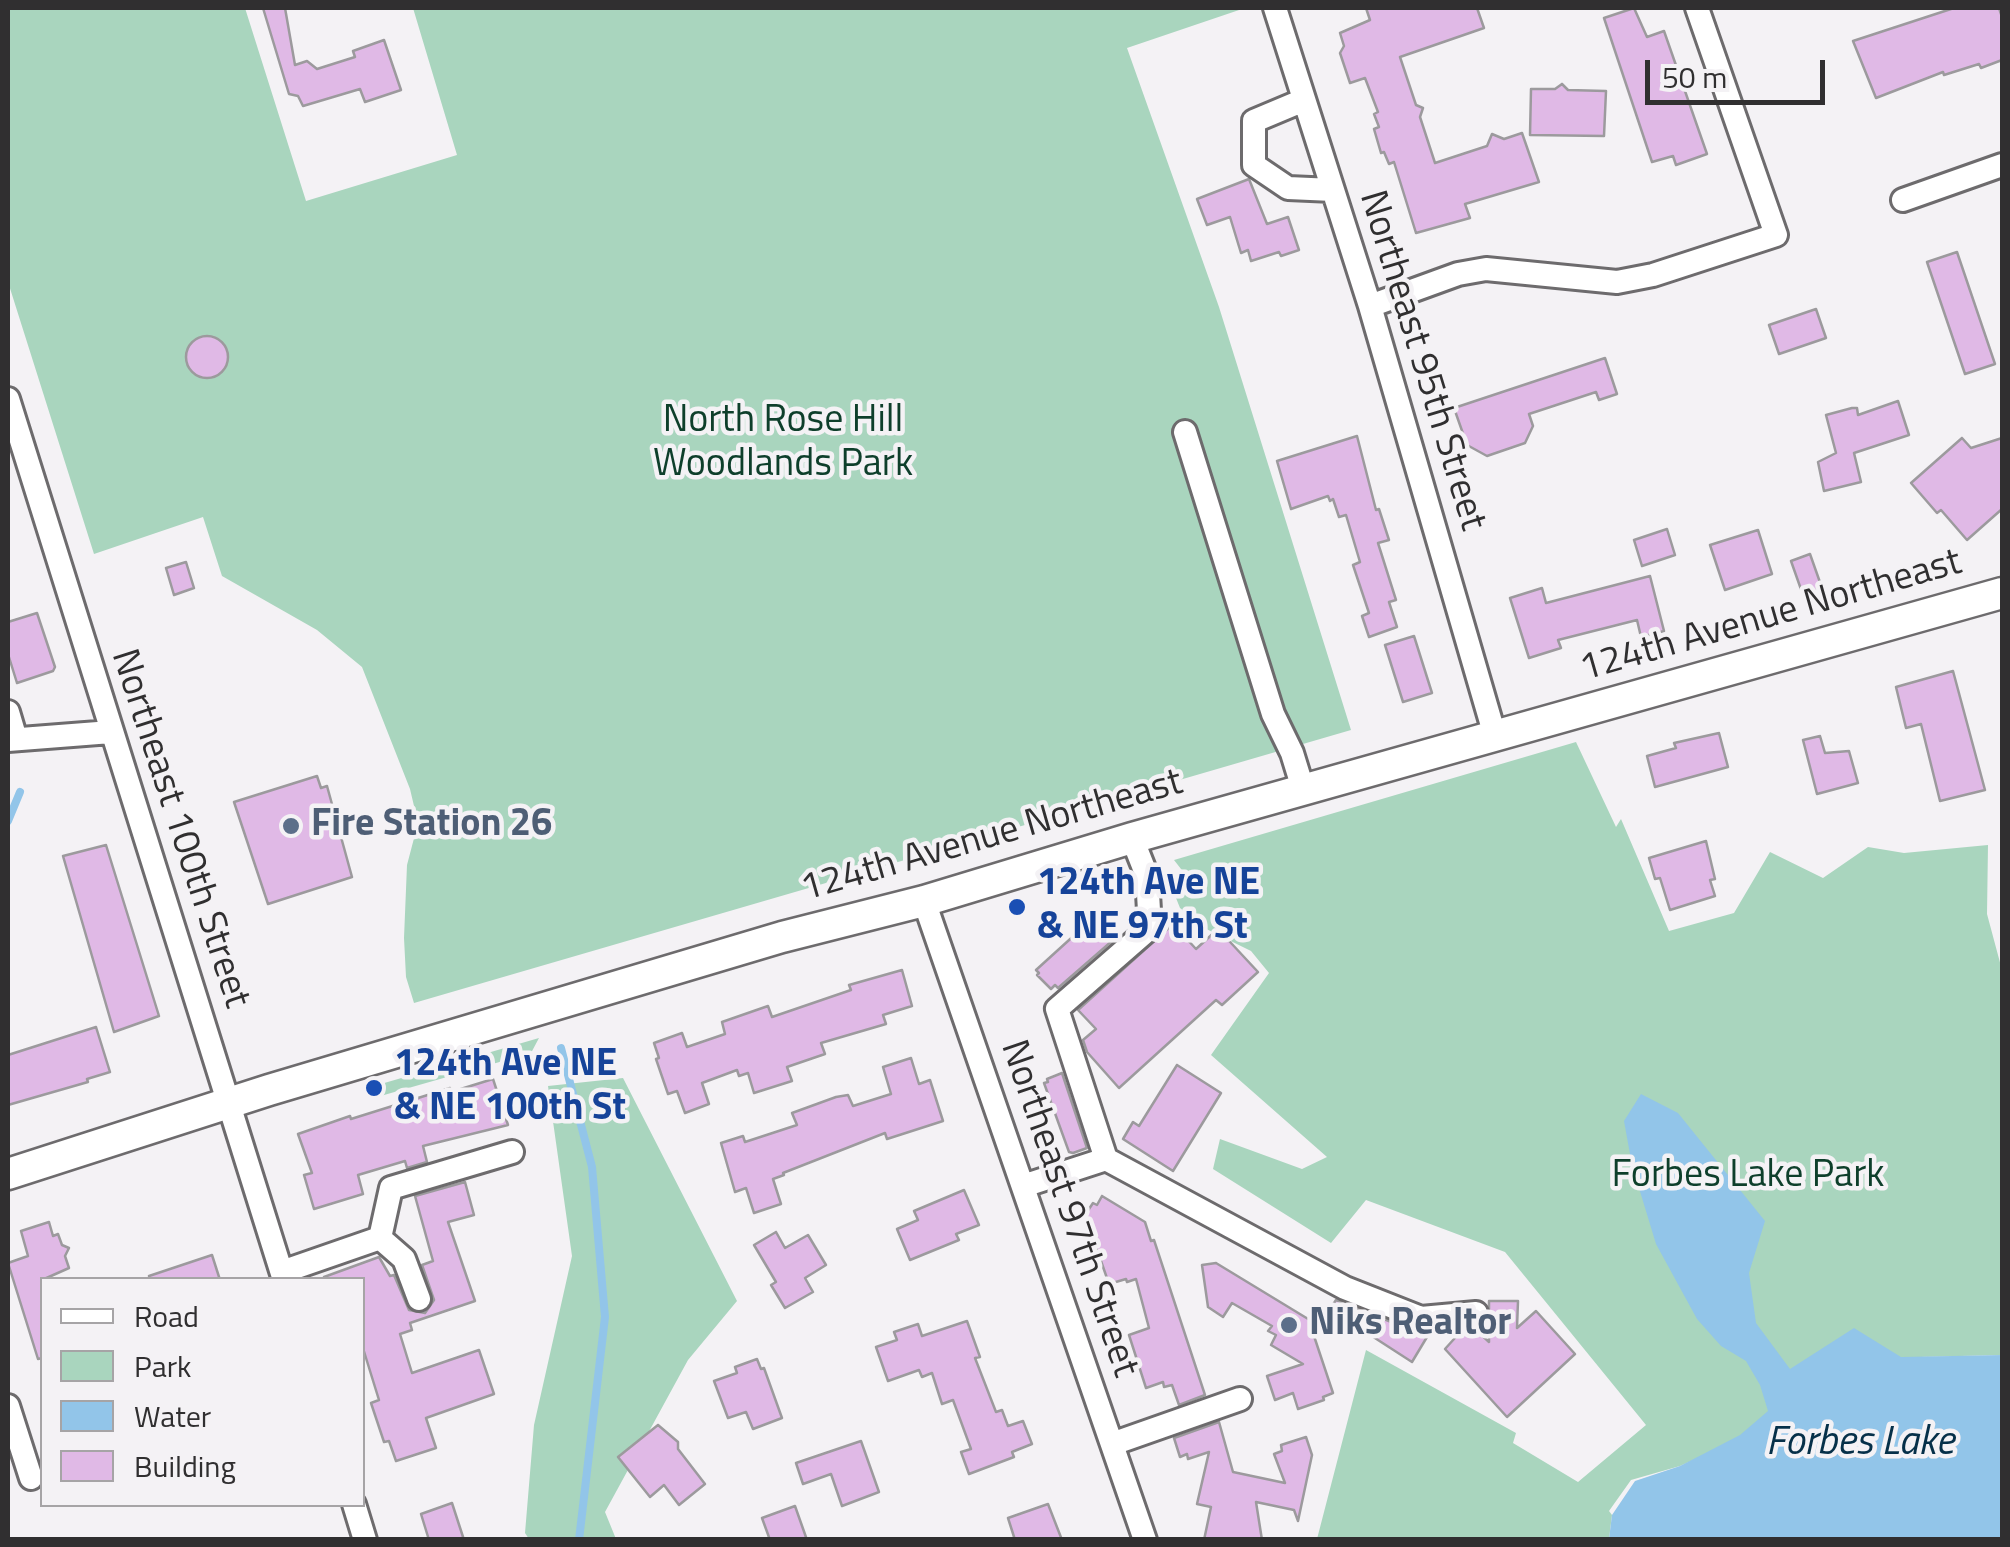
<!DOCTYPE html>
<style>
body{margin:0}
#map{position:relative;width:2010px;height:1547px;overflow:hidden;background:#f4f2f5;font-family:"Titillium Web",sans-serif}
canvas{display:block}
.frame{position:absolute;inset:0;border:10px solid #302f30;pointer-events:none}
.legend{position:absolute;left:40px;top:1277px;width:325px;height:230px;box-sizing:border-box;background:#f4f2f5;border:2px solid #a6a4a6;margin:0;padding:12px 18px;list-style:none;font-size:30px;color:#302f30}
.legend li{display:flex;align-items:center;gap:20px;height:50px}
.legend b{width:50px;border:2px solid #a6a4a6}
.scale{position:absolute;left:1645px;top:60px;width:180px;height:45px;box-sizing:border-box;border:5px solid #302f30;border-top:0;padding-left:12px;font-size:30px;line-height:35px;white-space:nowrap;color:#302f30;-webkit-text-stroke:8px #f4f2f5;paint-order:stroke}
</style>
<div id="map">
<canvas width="2010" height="1547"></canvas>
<div class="frame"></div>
<ul class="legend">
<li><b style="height:12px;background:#fff"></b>Road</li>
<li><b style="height:28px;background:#a9d5be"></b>Park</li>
<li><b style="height:28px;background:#92c5e9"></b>Water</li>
<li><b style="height:28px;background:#e0b9e6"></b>Building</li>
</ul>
<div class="scale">50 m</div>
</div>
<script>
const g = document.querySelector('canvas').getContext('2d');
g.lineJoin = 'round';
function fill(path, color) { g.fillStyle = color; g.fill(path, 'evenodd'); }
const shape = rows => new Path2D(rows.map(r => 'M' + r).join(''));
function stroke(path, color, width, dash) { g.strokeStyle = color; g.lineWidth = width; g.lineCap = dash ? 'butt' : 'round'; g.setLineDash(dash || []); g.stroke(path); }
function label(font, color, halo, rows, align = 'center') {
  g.font = font + ' "Titillium Web",sans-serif'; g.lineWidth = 9; g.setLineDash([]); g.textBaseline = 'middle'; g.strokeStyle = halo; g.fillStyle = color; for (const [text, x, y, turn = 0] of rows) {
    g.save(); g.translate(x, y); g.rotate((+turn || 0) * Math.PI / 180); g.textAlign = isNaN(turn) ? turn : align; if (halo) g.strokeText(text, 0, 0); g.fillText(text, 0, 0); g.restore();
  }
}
fill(shape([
 [8,8,245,8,306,201,457,155,413,8,1245,8,1127,48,1219,307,1351,730,414,1003,406,977,404,938,407,865,418,823,410,789,362,667,317,630,222,576,203,517,94,554,8,282],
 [1576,742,1616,827,1621,819,1669,931,1734,913,1770,852,1823,878,1868,847,1904,853,1988,845,1987,914,2002,970,2002,1355,1920,1357,1680,1466,1631,1480,1609,1511,1612,1515,1609,1539,1317,1539,1366,1350,1516,1433,1513,1443,1578,1482,1646,1425,1505,1252,1366,1200,1331,1243,1213,1169,1220,1139,1302,1169,1327,1157,1211,1055,1269,973,1251,951,1184,918,1170,883,1188,878,1174,860],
 [539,1038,531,1053,377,1097,374,1086],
 [623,1078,737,1301,688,1360,605,1512,616,1539,529,1539,525,1533,534,1425,572,1256,548,1086]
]), '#a9d5be');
fill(shape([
 [1641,1094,1678,1113,1765,1221,1749,1273,1756,1323,1790,1369,1854,1328,1901,1357,2002,1355,2002,1539,1609,1539,1612,1515,1635,1481,1680,1466,1740,1435,1768,1411,1760,1385,1746,1361,1721,1346,1697,1319,1656,1244,1632,1165,1624,1121]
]), '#92c5e9');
stroke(shape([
 [8,821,20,792],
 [561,1048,592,1167,605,1317,579,1540]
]), '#92c5e9', 8);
const building = shape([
 [263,8,285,8,295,65,307,61,317,69,355,57,353,51,384,40,401,90,365,102,360,89,303,106,298,96,289,94,263,8],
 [1366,8,1477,8,1484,28,1400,57,1416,105,1423,108,1420,117,1435,163,1487,146,1492,134,1504,139,1522,133,1539,182,1465,204,1470,218,1416,233,1394,162,1389,164,1384,152,1381,153,1374,129,1379,127,1374,114,1378,112,1365,78,1350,83,1340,53,1344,46,1340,33,1370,20,1366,8],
 [1634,8,1647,37,1664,31,1707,154,1676,165,1673,156,1652,162,1604,18,1634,8],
 [1954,8,1999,8,2002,17,2002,60,1981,68,1979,64,1944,75,1943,72,1876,98,1853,41,1954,8],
 [1562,84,1568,90,1606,91,1604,136,1530,135,1531,89,1555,89,1562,84],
 [1249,179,1267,224,1288,217,1299,250,1281,256,1279,252,1251,261,1248,250,1241,253,1230,217,1207,225,1197,199,1249,179],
 [1957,252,1995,364,1965,374,1927,262,1957,252],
 [1816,309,1826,338,1779,354,1769,325,1816,309],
 '186 357a21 21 0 1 1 42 0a21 21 0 1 1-42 0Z',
 [1605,358,1617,394,1599,400,1596,392,1529,414,1533,426,1525,443,1487,456,1467,445,1454,408,1605,358],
 [1898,401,1909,435,1854,453,1861,482,1824,491,1818,462,1836,453,1826,415,1852,408,1857,408,1858,415,1898,401],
 [1357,436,1376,510,1379,509,1389,540,1378,543,1396,600,1389,602,1397,627,1369,637,1362,616,1369,613,1353,565,1360,562,1346,515,1339,517,1333,499,1330,501,1328,496,1291,509,1277,461,1357,436],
 [1962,438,1971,448,2002,438,2002,509,1967,540,1941,510,1937,513,1911,483,1962,438],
 [1667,529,1675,555,1642,566,1634,540,1667,529],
 [1758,530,1772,574,1725,590,1710,545,1758,530],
 [1810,554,1822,588,1803,595,1791,561,1810,554],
 [186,562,194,588,174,595,166,568,186,562],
 [1650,576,1664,631,1641,637,1637,620,1558,640,1561,648,1529,658,1510,598,1542,588,1546,603,1650,576],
 [37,613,55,667,53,671,17,683,8,654,8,622,37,613],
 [1414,636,1432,693,1403,702,1385,645,1414,636],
 [1953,671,1985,790,1940,801,1921,724,1906,728,1896,687,1953,671],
 [1719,733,1728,767,1655,787,1647,756,1676,748,1674,743,1719,733],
 [1820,736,1825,753,1849,751,1858,783,1817,794,1803,740,1820,736],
 [317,776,321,788,327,786,352,877,268,904,234,802,317,776],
 [1706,841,1715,879,1710,880,1715,896,1670,910,1660,878,1655,879,1649,858,1706,841],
 [106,845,159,1016,114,1032,63,856,106,845],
 [1090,921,1112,941,1058,988,1055,985,1051,989,1037,975,1039,973,1036,970,1090,921],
 [1173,924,1196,949,1218,929,1258,972,1222,1005,1216,1000,1119,1088,1087,1052,1083,1040,1096,1029,1078,1010,1173,924],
 [902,970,912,1006,883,1015,886,1024,821,1043,825,1054,787,1067,792,1081,754,1093,748,1073,739,1076,737,1070,702,1083,709,1104,685,1113,677,1091,668,1094,656,1059,659,1058,654,1043,682,1033,687,1047,725,1034,722,1022,768,1006,772,1017,851,990,849,985,902,970],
 [96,1027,110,1072,87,1079,88,1082,8,1105,8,1055,96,1027],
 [911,1058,919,1084,930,1080,943,1121,887,1139,885,1133,783,1173,784,1175,773,1179,781,1204,754,1213,746,1188,735,1192,721,1143,743,1136,745,1142,797,1125,792,1113,836,1097,848,1095,853,1106,891,1094,883,1067,911,1058],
 [1177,1065,1221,1093,1173,1171,1123,1139,1133,1122,1139,1126,1177,1065],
 [1062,1073,1087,1148,1073,1153,1069,1152,1044,1083,1048,1082,1047,1079,1062,1073],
 [493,1079,508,1125,423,1146,427,1162,407,1168,405,1161,358,1175,363,1194,314,1209,304,1175,312,1173,298,1134,350,1116,351,1119,450,1088,451,1092,493,1079],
 [465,1182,474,1215,448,1222,475,1301,410,1323,412,1330,400,1334,412,1373,479,1350,494,1394,426,1418,436,1448,396,1461,389,1441,384,1442,371,1403,379,1400,362,1345,362,1280,325,1280,324,1277,379,1257,390,1276,394,1275,409,1310,425,1313,434,1300,422,1265,433,1261,415,1196,465,1182],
 [964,1190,979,1225,956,1234,959,1240,910,1260,897,1229,918,1220,914,1211,964,1190],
 [1102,1196,1145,1222,1151,1241,1154,1240,1205,1395,1179,1405,1172,1385,1164,1387,1163,1382,1146,1388,1129,1335,1149,1328,1136,1279,1127,1282,1126,1279,1109,1284,1085,1215,1093,1203,1097,1205,1102,1196],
 [49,1222,53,1236,58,1234,62,1245,69,1248,65,1256,69,1268,42,1280,42,1358,38,1359,8,1263,28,1256,21,1231,49,1222],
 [776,1232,785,1248,808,1235,826,1265,805,1278,813,1292,785,1308,771,1285,776,1282,754,1245,776,1232],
 [212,1255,220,1280,150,1280,149,1276,212,1255],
 [1216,1263,1318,1325,1313,1333,1333,1393,1323,1397,1324,1400,1298,1409,1293,1393,1275,1400,1267,1376,1303,1364,1271,1345,1276,1335,1268,1331,1272,1326,1232,1303,1223,1317,1208,1307,1202,1265,1216,1263],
 [1336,1300,1419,1333,1427,1337,1412,1362,1330,1309,1336,1300],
 [1489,1301,1518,1301,1517,1328,1536,1311,1575,1354,1507,1417,1445,1349,1463,1329,1474,1328,1489,1342,1489,1301],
 [967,1321,980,1357,975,1358,996,1412,1002,1410,1008,1426,1023,1421,1032,1444,1012,1452,1014,1457,969,1474,961,1452,971,1449,953,1400,942,1404,932,1373,922,1377,919,1370,888,1381,876,1347,897,1340,894,1332,918,1324,922,1336,967,1321],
 [757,1359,761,1369,764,1368,782,1418,753,1429,746,1412,728,1418,714,1381,737,1373,735,1367,757,1359],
 [1219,1422,1233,1472,1285,1483,1274,1454,1282,1451,1281,1445,1306,1437,1312,1455,1298,1521,1294,1510,1256,1502,1262,1540,1204,1540,1211,1507,1197,1504,1209,1452,1188,1459,1187,1454,1180,1457,1174,1438,1219,1422],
 [658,1425,678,1442,678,1449,705,1484,679,1505,664,1485,650,1497,618,1457,658,1425],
 [861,1441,879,1492,842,1506,831,1474,803,1484,796,1463,861,1441],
 [452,1503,464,1540,429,1540,421,1514,452,1503],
 [1048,1504,1062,1540,1015,1540,1008,1518,1048,1504],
 [795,1506,807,1540,770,1540,762,1518,795,1506]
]);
fill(building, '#e0b9e6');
stroke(building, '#9c9a9d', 2.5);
const minor = shape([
 [1275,8,1370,306,1495,736],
 [1304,100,1254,121,1254,165,1288,188,1333,190],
 [1903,200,2002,165],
 [1370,306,1458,274,1486,269,1617,282,1653,275,1776,235,1697,8],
 [8,399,284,1280],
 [1185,432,1273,714,1292,753,1304,792],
 [8,712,16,739],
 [8,740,111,732],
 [1132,838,1147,876,1150,928,1057,1009,1106,1159,1345,1288,1421,1318,1476,1313],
 [924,901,1145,1540],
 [1023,1186,1106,1159],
 [380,1238,404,1259,419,1299],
 [282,1272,380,1238,391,1188,512,1152],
 [8,1406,31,1478],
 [1112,1444,1240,1399],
 [354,1504,365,1540]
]);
const major = shape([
 [8,1174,269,1090,782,937,924,901,1132,838,2002,593]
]);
stroke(minor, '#6d6b6d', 28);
stroke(major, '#6d6b6d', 35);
stroke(minor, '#fff', 22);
stroke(major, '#fff', 30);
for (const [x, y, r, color] of [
 [291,826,10,"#5c6f8a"],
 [1017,907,10,"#1a4fb4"],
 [374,1088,10,"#1a4fb4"],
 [1289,1325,10,"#5c6f8a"]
]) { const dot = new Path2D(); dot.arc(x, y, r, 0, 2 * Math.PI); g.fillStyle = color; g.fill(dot); stroke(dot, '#f4f2f5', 4); }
label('38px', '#302f30', '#f4f2f5', [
 ["Northeast 95th Street",1421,361,73],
 ["124th Avenue Northeast",1771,617,-16],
 ["Northeast 100th Street",179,829,72],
 ["124th Avenue Northeast",992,837,-16],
 ["Northeast 97th Street",1068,1209,71]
]);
label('38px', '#0e3f2b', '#f4f2f5', [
 ["North Rose Hill",783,422],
 ["Woodlands Park",783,466],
 ["Forbes Lake Park",1748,1177]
]);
label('bold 38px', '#4e5e75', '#f4f2f5', [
 ["Fire Station 26",311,826],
 ["Niks Realtor",1309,1325]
], 'left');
label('bold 38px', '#164399', '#f4f2f5', [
 ["124th Ave NE",1037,885],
 ["& NE 97th St",1037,929],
 ["124th Ave NE",394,1066],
 ["& NE 100th St",394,1110]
], 'left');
label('italic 40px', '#063049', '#f4f2f5', [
 ["Forbes Lake",1860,1444]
]);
</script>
